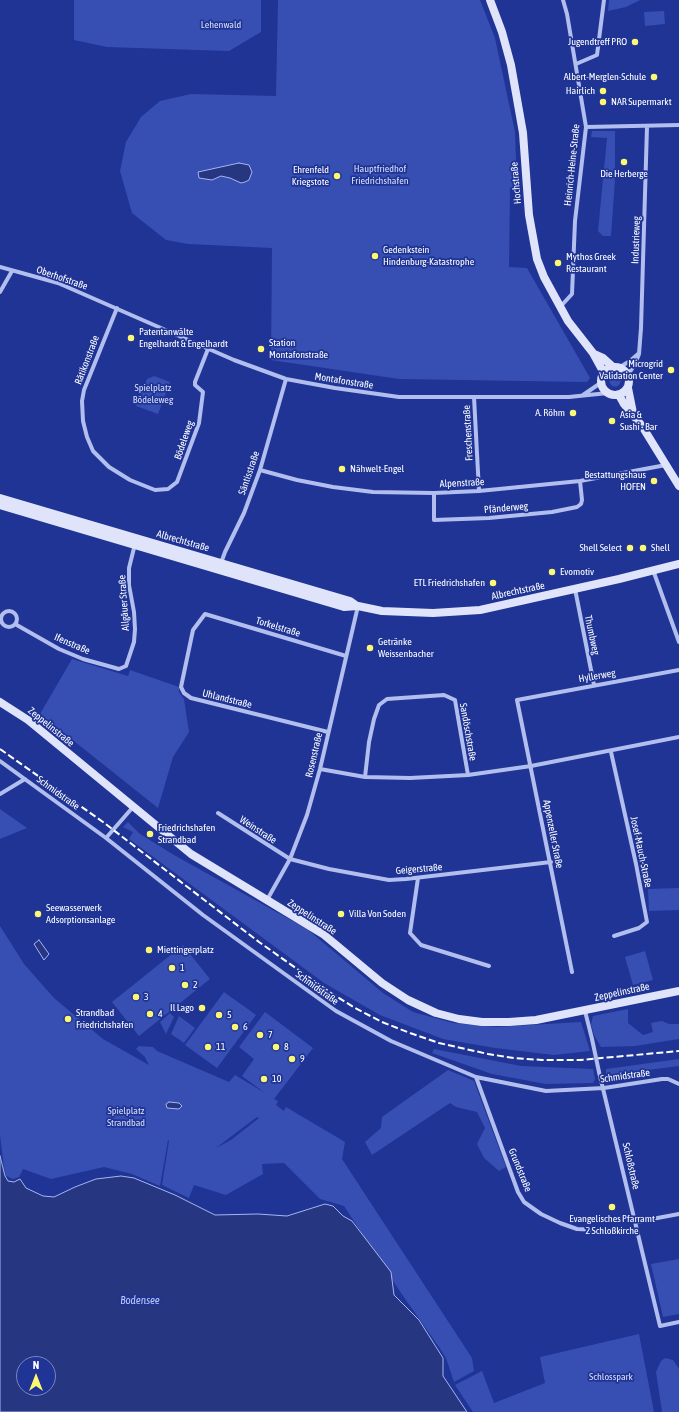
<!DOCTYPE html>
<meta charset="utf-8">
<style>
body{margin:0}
#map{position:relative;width:679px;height:1412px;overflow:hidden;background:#1f3495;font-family:"Asap Condensed",sans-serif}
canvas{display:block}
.north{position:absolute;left:16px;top:1356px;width:40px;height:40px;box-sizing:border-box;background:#1f3495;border:1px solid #7985bf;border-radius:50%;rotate:0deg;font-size:11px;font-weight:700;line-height:16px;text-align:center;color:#fff}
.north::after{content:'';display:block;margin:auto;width:14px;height:18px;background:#fcf873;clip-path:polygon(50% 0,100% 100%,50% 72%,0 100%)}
</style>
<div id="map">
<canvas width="679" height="1412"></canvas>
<div class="north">N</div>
</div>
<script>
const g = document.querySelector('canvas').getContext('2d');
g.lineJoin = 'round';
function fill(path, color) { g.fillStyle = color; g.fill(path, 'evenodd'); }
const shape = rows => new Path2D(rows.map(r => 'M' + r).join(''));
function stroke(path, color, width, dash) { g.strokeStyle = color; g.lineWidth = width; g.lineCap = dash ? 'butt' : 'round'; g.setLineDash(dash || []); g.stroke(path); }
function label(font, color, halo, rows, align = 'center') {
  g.font = font + ' "Asap Condensed",sans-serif'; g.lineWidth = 3.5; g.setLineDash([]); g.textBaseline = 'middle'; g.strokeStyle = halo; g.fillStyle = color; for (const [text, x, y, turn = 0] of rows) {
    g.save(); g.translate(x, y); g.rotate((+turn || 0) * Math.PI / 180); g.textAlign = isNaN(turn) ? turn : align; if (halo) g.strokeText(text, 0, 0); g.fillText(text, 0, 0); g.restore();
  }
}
fill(shape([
 [74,0,261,0,261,32,229,51,107,47,74,40],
 [278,0,480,0,495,38,515,132,517,188,510,188,509,267,527,268,590,378,587,382,399,379,271,360,272,248,188,244,166,240,132,213,120,171,126,142,141,117,160,101,191,94,276,96],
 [609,0,640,0,626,7,608,11],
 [664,11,665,24,645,26,644,12],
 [592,131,615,131,615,180,611,236,603,236,598,231,607,138,591,137],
 '609.5 381a5.5 5.5 0 1 1 11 0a5.5 5.5 0 1 1-11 0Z',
 [154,376,170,382,158,414,136,406,147,379],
 [72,659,128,676,130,670,179,687,179,692,184,699,189,732,173,757,158,808,40,714],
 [0,809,27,828,0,839],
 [128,822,140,834,174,855,307,929,383,993,413,1012,453,1023,497,1027,581,1022,590,1051,554,1055,495,1048,443,1039,380,1015,324,983,129,839,133,832,123,827],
 [679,888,679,910,649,911,648,889],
 [0,926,24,964,54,998,103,1039,149,1065,145,1057,136,1049,139,1046,153,1047,157,1051,229,1082,235,1075,265,1093,242,1076,254,1059,239,1047,265,1012,313,1048,274,1099,278,1101,276,1105,284,1111,286,1107,345,1142,342,1159,472,1358,474,1371,454,1382,446,1358,439,1347,401,1293,344,1206,320,1199,284,1163,262,1164,263,1174,226,1195,194,1185,189,1198,162,1185,169,1141,168,1140,160,1186,132,1174,104,1167,51,1179,23,1169,19,1177,13,1179,6,1176,4,1168,0,1135],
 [257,1117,259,1118,231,1140,216,1148],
 [183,945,210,979,139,1036,112,1002],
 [645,951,653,980,633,985,625,957],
 [224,992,256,1015,217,1068,185,1045],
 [628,1009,628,1023,643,1035,653,1032,651,1023,662,1021,669,1024,679,1024,679,1039,635,1046,601,1047,594,1035,591,1024,593,1016],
 [170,1013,174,1017,166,1034,160,1022],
 [179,1016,195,1028,184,1043,171,1034],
 [434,1049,521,1066,593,1069,595,1079,593,1083,546,1084,492,1074,432,1053],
 [679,1059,679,1066,624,1073,624,1078,611,1081,606,1077,606,1069],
 [448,1070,474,1081,506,1167,499,1171,484,1158,477,1144,485,1128,477,1112,456,1107,450,1103,372,1155,365,1142,381,1128,382,1117],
 [679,1259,679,1314,663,1317,651,1264],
 [639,1334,654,1412,473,1412,455,1385,482,1371,494,1403,545,1383,540,1357],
 [665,1358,673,1360,679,1369,679,1412,662,1412,656,1372,661,1361]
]), '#374fb3');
const water = shape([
 [239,163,249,165,252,172,249,180,245,182,241,183,230,178,221,176,212,180,199,178,198,172,239,163],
 [39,940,49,954,44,960,34,944,39,940],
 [169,1102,179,1103,182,1106,179,1109,167,1108,166,1104,169,1102],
 [0,1156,5,1176,8,1181,14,1182,20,1179,26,1188,43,1196,54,1197,75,1187,96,1179,121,1176,134,1178,175,1195,215,1215,258,1214,287,1216,325,1204,333,1206,343,1216,352,1221,391,1272,394,1295,419,1320,443,1358,443,1376,467,1412,0,1412,0,1156],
 [24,1364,48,1364,48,1388,24,1388,24,1364]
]);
fill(water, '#263680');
stroke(water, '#a6b5f0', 1);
stroke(shape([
 [576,64,597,55,604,0],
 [586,127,679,125],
 [0,267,58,283,234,360,286,379,335,388,399,397,569,397,608,393],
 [0,292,12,271],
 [561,306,572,294,575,221,586,127,567,14,563,0],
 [117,308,84,390,82,401,83,421,87,437,93,451,109,467,130,480,155,490,168,489,177,482,199,423,203,392,195,385,195,382,208,349],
 [620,367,630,361,638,354],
 [628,375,635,364,639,354,641,328,647,127],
 [583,395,602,382],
 [474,397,479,491],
 [260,470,297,480,333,487,373,492,434,493,479,491,580,481,666,465],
 [434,493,434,520,489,518,552,512,577,507,581,504,582,500,580,481],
 [221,563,225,552,244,513,260,470,286,379],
 [653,570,679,642],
 [575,589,594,685],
 '1 619a8 8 0 1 1 16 0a8 8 0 1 1-16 0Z',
 [15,624,59,649,83,659,119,669,126,666,134,642,135,629,134,612,129,585,129,568,135,544],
 [328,732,191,698,184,693,181,687,193,630,205,614,346,656],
 [611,752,636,864,647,922,639,928,614,936],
 [0,761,106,838,203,915,336,1011,391,1041,476,1077,546,1091,604,1088,662,1079,668,1079,679,1084],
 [320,769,365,777,410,778,468,775,531,766,679,737],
 [365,777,369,742,374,719,379,705,387,699,444,695,455,700,468,775],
 [0,794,25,779],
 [218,813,290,859,329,869,389,880,406,879,551,862],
 [106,838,133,807],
 [418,878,410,933,421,945,489,966],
 [267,900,290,859,307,815,320,769,358,606],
 [572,972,517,700,679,670],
 [585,1011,592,1039],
 [599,1072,660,1326,679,1322],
 [476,1077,518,1192,524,1202,541,1214,560,1223,577,1229,637,1232],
 [636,1222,679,1214]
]), '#b2beee', 4);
stroke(shape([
 [490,0,502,32,511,65,523,133,529,215,537,259,544,277,568,321,593,353,604,373],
 [594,354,603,358,613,367],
 '601 381a14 14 0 1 1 28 0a14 14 0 1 1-28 0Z',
 [628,388,633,413],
 [619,395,624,404,642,426,679,486],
 [0,498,350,601,357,606],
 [0,505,344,607,358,606,382,611,433,613,480,610,619,579,679,564],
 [0,702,28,720,191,854,323,934,382,983,408,1000,436,1013,459,1019,482,1022,509,1022,536,1020,679,991]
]), '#dfe4fa', 8);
stroke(shape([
 [0,749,103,822,259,942,331,993,355,1008,382,1022,410,1033,439,1043,488,1054,514,1058,542,1060,580,1060,679,1051]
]), '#fff', 2, [7, 3]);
stroke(shape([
 [592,1039,599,1072]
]), '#b2beee', 4);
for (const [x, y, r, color] of [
 [635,42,4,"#fcf873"],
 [654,77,4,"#fcf873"],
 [603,91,4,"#fcf873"],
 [603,102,4,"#fcf873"],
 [624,162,4,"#fcf873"],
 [337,176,4,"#fcf873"],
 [375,256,4,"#fcf873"],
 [558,263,4,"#fcf873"],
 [131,338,4,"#fcf873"],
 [261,349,4,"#fcf873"],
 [671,370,4,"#fcf873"],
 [573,413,4,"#fcf873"],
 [612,421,4,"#fcf873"],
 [342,469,4,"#fcf873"],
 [654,481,4,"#fcf873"],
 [630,548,4,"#fcf873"],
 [643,548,4,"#fcf873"],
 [552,572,4,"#fcf873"],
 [493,583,4,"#fcf873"],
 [370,648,4,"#fcf873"],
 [150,834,4,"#fcf873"],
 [38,914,4,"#fcf873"],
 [341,914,4,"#fcf873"],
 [149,950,4,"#fcf873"],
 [172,968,4,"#fcf873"],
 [185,985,4,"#fcf873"],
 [136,997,4,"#fcf873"],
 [202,1008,4,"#fcf873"],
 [150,1014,4,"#fcf873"],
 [219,1015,4,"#fcf873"],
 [68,1019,4,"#fcf873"],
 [235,1027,4,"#fcf873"],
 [260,1035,4,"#fcf873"],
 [208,1047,4,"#fcf873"],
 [276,1047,4,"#fcf873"],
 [292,1059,4,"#fcf873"],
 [264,1079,4,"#fcf873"],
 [612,1207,4,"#fcf873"]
]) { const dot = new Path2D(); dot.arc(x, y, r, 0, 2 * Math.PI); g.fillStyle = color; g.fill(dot); stroke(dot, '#1f3495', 1.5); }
label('10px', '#d9dffa', '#1f3495', [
 ["Lehenwald",221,25],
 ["Hauptfriedhof",380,169],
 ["Friedrichshafen",380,181],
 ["Spielplatz",153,388],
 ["Bödeleweg",153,400],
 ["Spielplatz",126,1111],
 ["Strandbad",126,1123],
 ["Schlosspark",611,1377]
]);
label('10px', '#fff', '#1f3495', [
 ["Jugendtreff PRO",627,42,"right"],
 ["Albert-Merglen-Schule",646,77,"right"],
 ["Hairlich",595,91,"right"],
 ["NAR Supermarkt",611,102],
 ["Ehrenfeld",329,170,"right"],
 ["Kriegstote",329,182,"right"],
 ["Die Herberge",624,174,"center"],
 ["Gedenkstein",383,250],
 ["Hindenburg-Katastrophe",383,262],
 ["Mythos Greek",566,257],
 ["Restaurant",566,269],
 ["Patentanwälte",139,332],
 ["Engelhardt & Engelhardt",139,344],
 ["Station",269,343],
 ["Montafonstraße",269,355],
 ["Microgrid",663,364,"right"],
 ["Validation Center",663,376,"right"],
 ["A. Röhm",565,413,"right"],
 ["Asia &",620,415],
 ["Sushi - Bar",620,427],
 ["Nähwelt-Engel",350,469],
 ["Bestattungshaus",646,475,"right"],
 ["HOFEN",646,487,"right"],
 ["Shell Select",622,548,"right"],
 ["Shell",651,548],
 ["Evomotiv",560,572],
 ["ETL Friedrichshafen",485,583,"right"],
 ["Getränke",378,642],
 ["Weissenbacher",378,654],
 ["Friedrichshafen",158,828],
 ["Strandbad",158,840],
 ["Seewasserwerk",46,908],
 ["Adsorptionsanlage",46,920],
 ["Villa Von Soden",349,914],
 ["Miettingerplatz",157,950],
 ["1",180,968],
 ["2",193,985],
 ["3",144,997],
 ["Il Lago",194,1008,"right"],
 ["Strandbad",76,1013],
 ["Friedrichshafen",76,1025],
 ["4",158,1014],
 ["5",227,1015],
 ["6",243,1027],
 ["7",268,1035],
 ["11",216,1047],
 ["8",284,1047],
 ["9",300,1059],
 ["10",272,1079],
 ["Evangelisches Pfarramt",612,1219,"center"],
 ["2 Schloßkirche",612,1231,"center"]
], 'left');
label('10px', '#fff', '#1f3495', [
 ["Heinrich-Heine-Straße",572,165,-84],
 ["Hochstraße",516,183,-95],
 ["Industrieweg",636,240,-88],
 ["Oberhofstraße",62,278,19],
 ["Rätikonstraße",87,360,-69],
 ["Montafonstraße",344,381,9],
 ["Freschenstraße",468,433,-93],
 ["Bödeleweg",184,440,-71],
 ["Säntisstraße",249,473,-71],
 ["Alpenstraße",462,483,-3],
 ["Pfänderweg",506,508,-5],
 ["Albrechtstraße",183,541,16],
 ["Albrechtstraße",518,591,-12],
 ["Allgäuer Straße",124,603,-94],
 ["Torkelstraße",278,627,17],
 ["Thumbweg",592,635,78],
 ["Ifenstraße",72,644,23],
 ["Hyllerweg",597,676,-10],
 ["Uhlandstraße",227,699,14],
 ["Zeppelinstraße",51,727,39],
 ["Sandöschstraße",468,732,80],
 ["Rosenstraße",314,755,-77],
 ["Schmidstraße",58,793,36],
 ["Weinstraße",258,830,33],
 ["Appenzeller Straße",553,834,79],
 ["Josef-Mauch-Straße",641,852,78],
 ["Geigerstraße",419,869,-5],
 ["Zeppelinstraße",312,917,33],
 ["Schmidstraße",317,988,36],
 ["Zeppelinstraße",622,992,-12],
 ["Schmidstraße",625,1076,-8],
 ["Schloßstraße",631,1166,77],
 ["Grundstraße",520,1170,68]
]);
label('italic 11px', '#bfcaf5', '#1f3495', [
 ["Bodensee",140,1301]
]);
</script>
